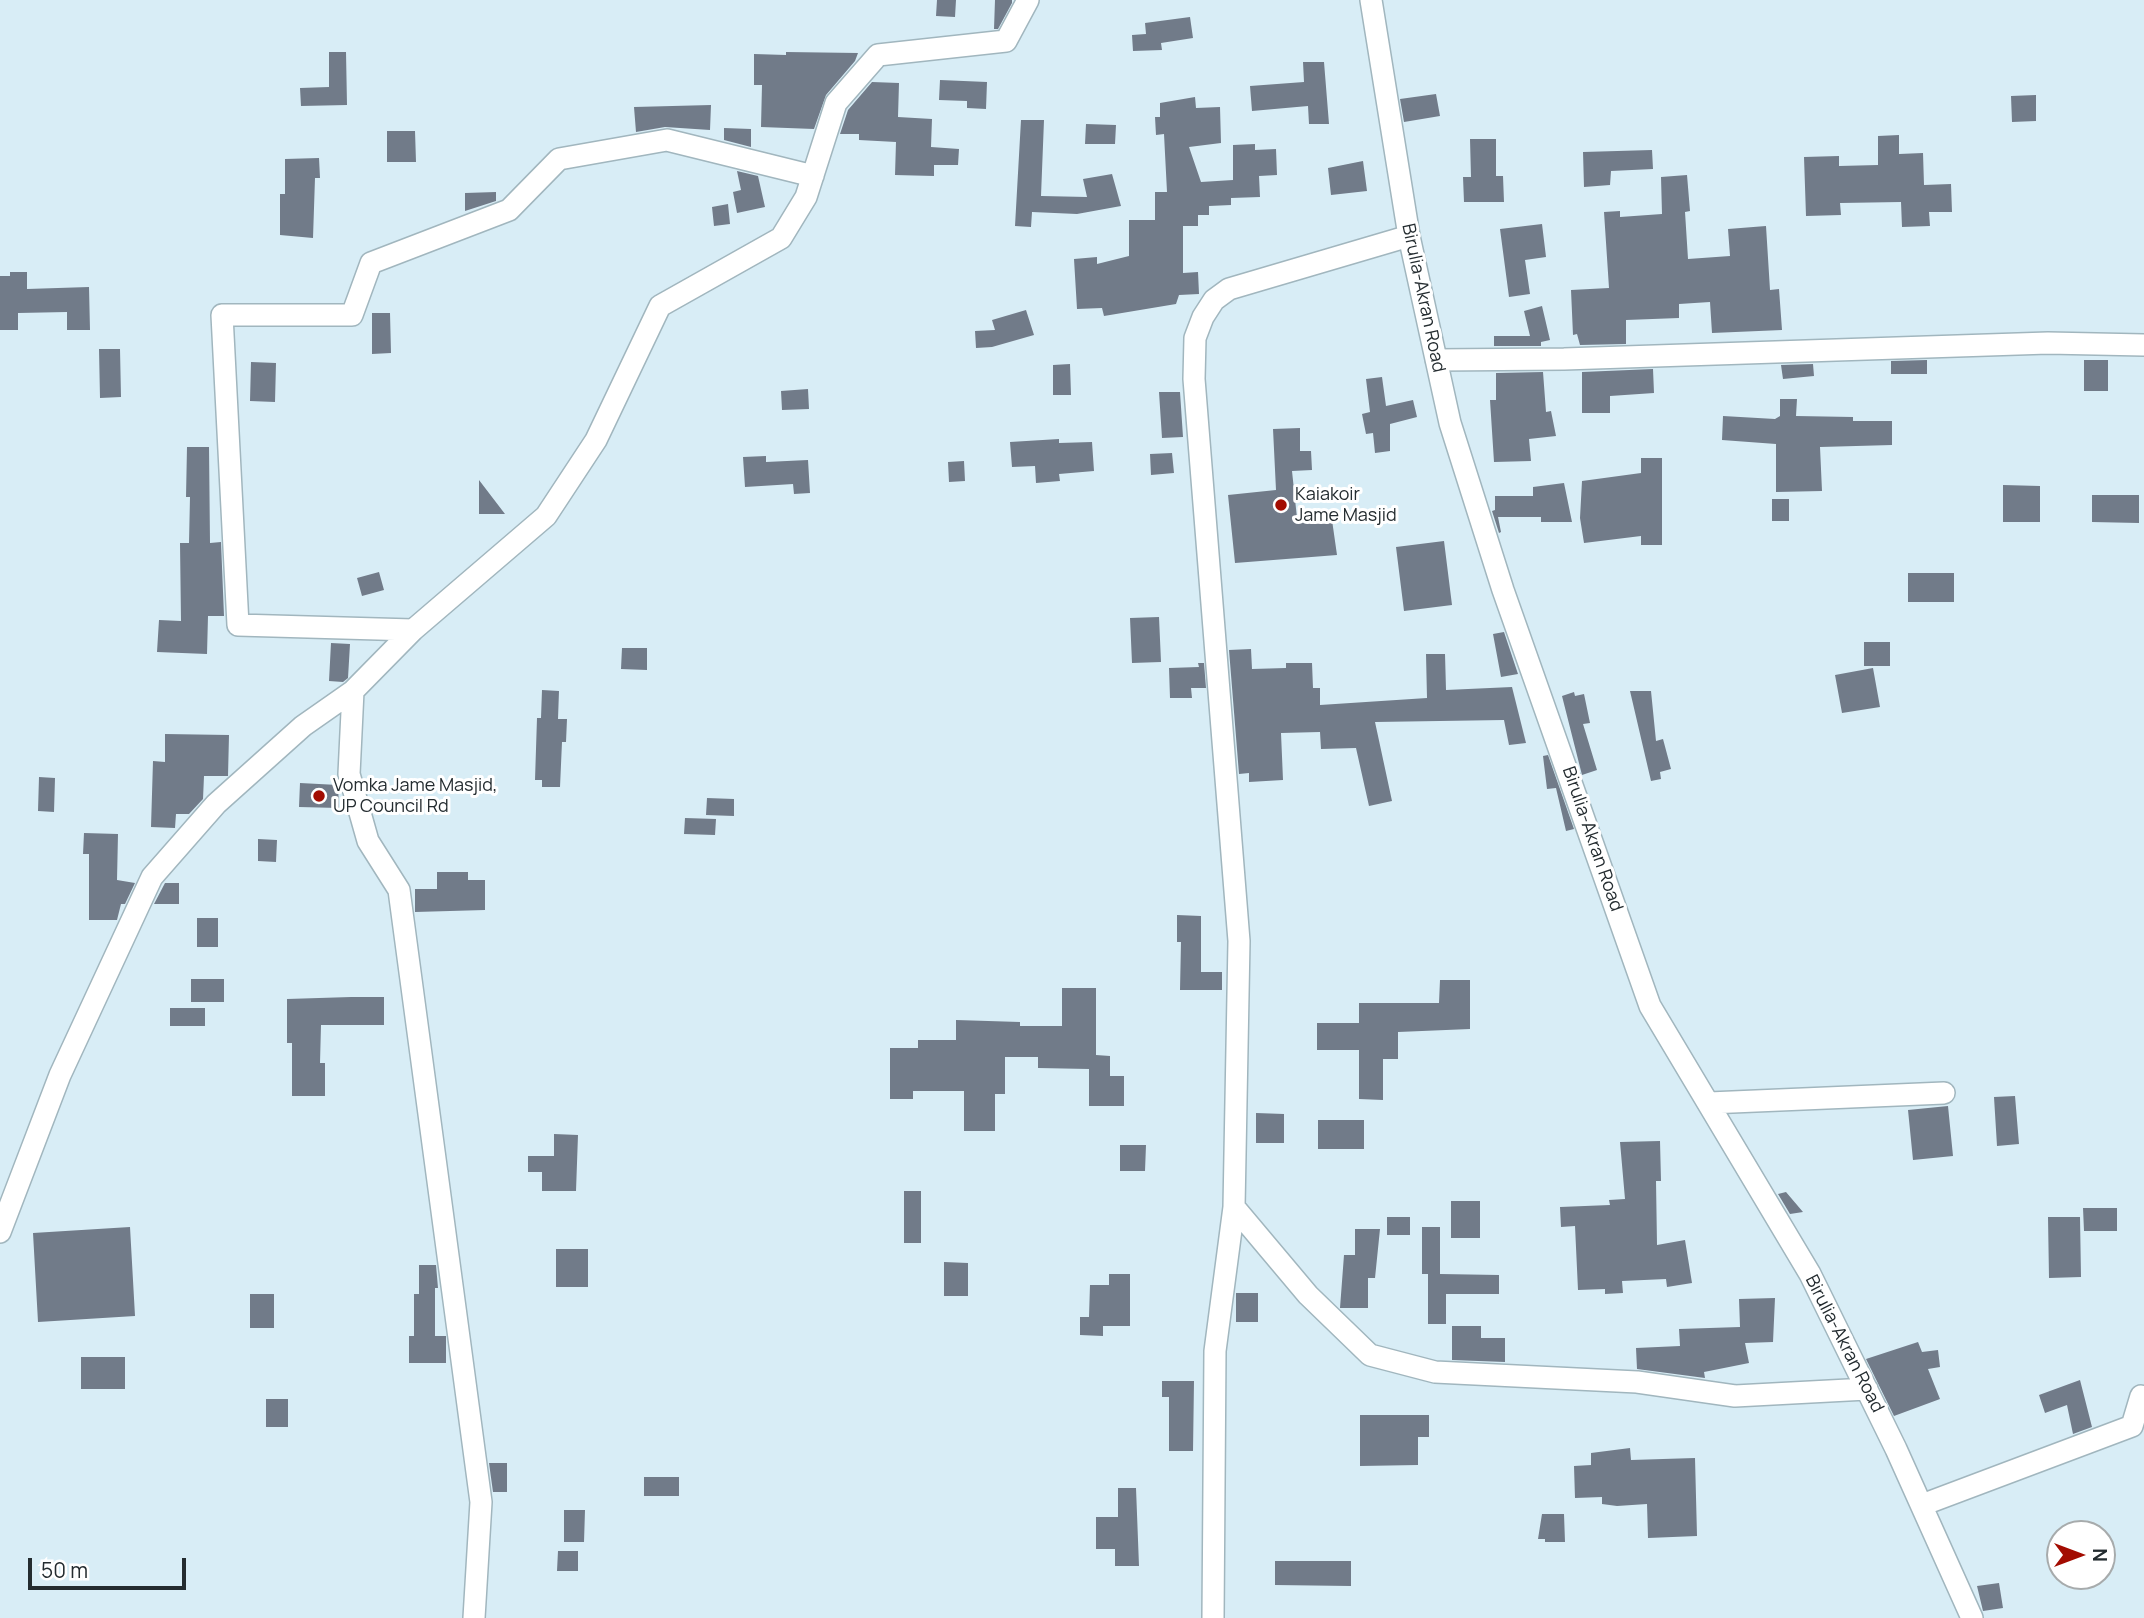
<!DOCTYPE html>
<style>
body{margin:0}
#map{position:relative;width:2144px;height:1618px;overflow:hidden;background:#d8edf6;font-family:Manrope,sans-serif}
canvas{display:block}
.north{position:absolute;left:2046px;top:1520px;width:70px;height:70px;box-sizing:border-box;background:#fff;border:2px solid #a7abac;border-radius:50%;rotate:90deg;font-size:19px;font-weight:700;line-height:28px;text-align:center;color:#242c30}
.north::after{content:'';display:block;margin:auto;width:24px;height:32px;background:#a30c01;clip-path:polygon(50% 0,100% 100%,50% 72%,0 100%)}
.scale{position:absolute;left:28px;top:1558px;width:158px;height:32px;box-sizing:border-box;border:4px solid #242c30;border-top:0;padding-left:9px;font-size:21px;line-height:24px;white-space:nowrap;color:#242c30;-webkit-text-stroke:5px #fff;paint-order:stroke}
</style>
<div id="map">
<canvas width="2144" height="1618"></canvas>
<div class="north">N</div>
<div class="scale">50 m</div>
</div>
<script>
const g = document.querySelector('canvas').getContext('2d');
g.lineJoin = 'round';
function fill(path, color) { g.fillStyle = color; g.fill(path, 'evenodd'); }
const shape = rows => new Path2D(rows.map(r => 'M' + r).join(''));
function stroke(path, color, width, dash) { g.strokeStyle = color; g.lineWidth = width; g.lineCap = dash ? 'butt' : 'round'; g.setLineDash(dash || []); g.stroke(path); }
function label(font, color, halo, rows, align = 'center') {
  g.font = font + ' Manrope,sans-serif'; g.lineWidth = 6; g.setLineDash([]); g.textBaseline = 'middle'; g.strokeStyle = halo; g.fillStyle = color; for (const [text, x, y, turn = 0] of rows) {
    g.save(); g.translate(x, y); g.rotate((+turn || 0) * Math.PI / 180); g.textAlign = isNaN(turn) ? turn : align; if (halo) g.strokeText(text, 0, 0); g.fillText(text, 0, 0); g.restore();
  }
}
fill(shape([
 [937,0,956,0,955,17,936,16],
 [995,0,1012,0,1012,3,998,29,994,29],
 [1190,17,1193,38,1161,43,1162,50,1133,51,1132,35,1146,34,1145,23],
 [329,52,346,52,347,105,301,106,300,88,329,87],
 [786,52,858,53,855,61,826,95,814,129,761,127,762,85,754,85,754,54,786,55],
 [1303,62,1324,62,1329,124,1309,124,1308,106,1252,111,1250,86,1304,82],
 [940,80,987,82,986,109,967,108,967,101,939,100],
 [872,82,899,83,898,117,932,119,931,147,959,149,958,165,934,165,934,176,895,175,896,142,859,140,859,134,840,134,848,110],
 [1436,94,1440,116,1404,122,1400,99],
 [2036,95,2036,121,2012,122,2011,96],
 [1195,97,1196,108,1220,107,1221,143,1189,147,1201,182,1233,180,1233,145,1255,144,1255,150,1276,149,1277,175,1259,176,1260,197,1231,198,1231,205,1209,206,1209,215,1198,215,1198,226,1183,226,1183,273,1198,272,1199,294,1179,295,1176,304,1104,316,1102,308,1077,309,1074,259,1097,257,1097,264,1129,256,1129,220,1155,220,1155,192,1167,192,1164,134,1156,135,1155,117,1160,117,1160,103],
 [711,105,710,130,665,127,636,132,634,107],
 [1021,120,1044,120,1041,196,1087,197,1083,179,1112,174,1121,206,1077,214,1032,212,1031,227,1015,226],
 [1086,124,1116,125,1115,144,1085,144],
 [724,128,751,129,751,147,724,140],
 [387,131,415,131,416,162,387,162],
 [1899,135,1899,154,1923,153,1924,185,1951,184,1952,212,1929,212,1930,226,1902,227,1901,202,1840,203,1841,215,1806,216,1804,157,1839,156,1839,166,1878,165,1878,136],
 [1470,139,1496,139,1496,176,1503,176,1504,202,1464,202,1463,177,1471,177],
 [1652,150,1653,169,1611,171,1610,185,1584,187,1583,152],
 [319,158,320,178,315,178,313,238,280,235,280,194,285,194,285,159],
 [1363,161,1367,191,1331,195,1328,168],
 [737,171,758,176,765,207,737,213,733,192,741,190],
 [1687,175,1690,211,1685,212,1688,259,1730,256,1728,229,1766,226,1770,290,1779,289,1782,330,1712,333,1710,302,1679,304,1679,318,1626,320,1626,344,1580,345,1577,334,1573,335,1571,290,1609,288,1604,212,1620,211,1620,217,1662,214,1661,177],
 [496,192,496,201,465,211,465,193],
 [728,204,730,224,714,226,712,207],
 [1542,224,1546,257,1525,260,1530,294,1509,297,1500,229],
 [10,272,27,272,27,289,89,287,90,330,67,330,67,312,18,313,18,330,0,330,0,276,10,276],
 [1542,306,1550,340,1541,342,1541,346,1494,346,1494,336,1530,336,1524,311],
 [1026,310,1034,335,992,347,976,348,975,331,995,330,992,320],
 [372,313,390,313,391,353,372,354],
 [99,349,120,349,121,397,100,398],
 [1927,360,1927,374,1891,374,1891,361],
 [2084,360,2108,360,2108,391,2084,391],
 [251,362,276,363,275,402,250,401],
 [1070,364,1071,395,1053,395,1053,365],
 [1813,364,1814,376,1783,379,1781,365],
 [1653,369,1654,393,1610,396,1610,413,1582,413,1582,372],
 [1543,372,1546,412,1551,411,1556,436,1529,439,1531,461,1494,462,1490,400,1496,400,1496,373],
 [1382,377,1386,406,1413,400,1417,417,1390,424,1390,451,1375,453,1373,433,1366,434,1362,414,1370,412,1366,379],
 [808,389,809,409,782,410,781,391],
 [1159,392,1180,392,1183,437,1162,438],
 [1780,399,1797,399,1796,416,1853,417,1853,421,1892,421,1892,445,1820,447,1822,491,1776,492,1776,444,1722,440,1723,416,1775,419,1780,416],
 [1300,428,1300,451,1311,451,1312,470,1292,471,1297,518,1331,513,1337,555,1235,563,1228,495,1276,490,1273,429],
 [1059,439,1059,443,1092,442,1094,471,1059,474,1060,481,1036,483,1035,466,1012,467,1010,442],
 [187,447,209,447,210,543,221,542,224,616,208,616,207,654,157,652,159,620,181,621,180,543,189,543,190,497,186,497],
 [1172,453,1174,473,1151,475,1150,454],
 [766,456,766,462,808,460,810,493,794,494,793,484,745,487,743,457],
 [1641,458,1662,458,1662,545,1641,545,1641,536,1584,543,1580,518,1582,481,1641,473],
 [964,461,965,481,949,482,948,462],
 [479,480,505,514,479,514],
 [1564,483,1572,522,1541,522,1541,517,1498,517,1501,532,1499,533,1492,511,1495,510,1495,496,1533,496,1533,487],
 [2003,485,2040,486,2040,522,2003,522],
 [2092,495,2139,495,2139,523,2092,522],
 [1772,499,1789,499,1789,521,1772,521],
 [1444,541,1452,605,1404,611,1396,547],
 [379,572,384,590,362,596,357,578],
 [1908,573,1954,573,1954,602,1908,602],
 [1159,617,1161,662,1132,663,1130,618],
 [1504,632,1518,674,1501,677,1493,634],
 [1864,642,1890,642,1890,666,1864,666],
 [331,643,350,644,348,678,343,682,329,681],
 [622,648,647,648,647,670,621,669],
 [1251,649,1252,669,1286,668,1286,663,1312,663,1313,688,1320,688,1320,705,1427,698,1426,654,1445,654,1446,690,1512,687,1526,743,1509,745,1504,720,1375,722,1392,801,1369,806,1356,748,1321,749,1320,732,1281,733,1283,780,1249,782,1249,773,1239,774,1229,650],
 [1198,663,1204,663,1206,688,1191,688,1192,698,1170,698,1169,668,1199,667],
 [1873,668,1880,707,1842,713,1835,675],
 [542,690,559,691,558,719,567,719,566,742,562,742,560,787,542,787,542,780,535,780,537,718,541,718],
 [1630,691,1651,691,1656,741,1663,739,1671,769,1660,772,1661,779,1651,781],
 [1574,692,1575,696,1584,694,1590,723,1583,724,1597,770,1582,775,1562,696],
 [165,734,229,735,228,776,204,776,203,799,189,814,176,814,175,828,151,827,153,761,165,762],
 [1548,755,1574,829,1566,831,1556,788,1547,789,1543,756],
 [39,777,55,778,54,812,38,811],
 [300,783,338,785,339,808,299,807],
 [707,798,734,799,734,816,706,815],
 [685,818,716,819,715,835,684,834],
 [84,833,118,834,117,880,135,883,125,904,121,904,117,920,89,920,89,854,83,854],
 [258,839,277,840,276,862,258,861],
 [437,872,468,872,468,880,485,880,485,910,415,912,415,889,437,889],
 [165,883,179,883,179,904,154,904],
 [1177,915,1201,916,1201,972,1222,972,1222,990,1180,990,1181,942,1177,942],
 [197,918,218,918,218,947,197,947],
 [191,979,224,979,224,1002,191,1002],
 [1440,980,1470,980,1470,1029,1398,1032,1398,1059,1383,1059,1383,1100,1359,1099,1359,1050,1317,1050,1317,1023,1359,1023,1359,1003,1439,1003],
 [1062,988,1096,988,1096,1055,1110,1056,1110,1076,1124,1076,1124,1106,1089,1106,1089,1069,1038,1068,1038,1057,1005,1057,1005,1094,995,1094,995,1131,964,1131,964,1091,913,1091,913,1099,890,1099,890,1048,918,1048,918,1040,956,1040,956,1020,1020,1022,1020,1026,1062,1026],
 [351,997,384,997,384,1025,321,1025,320,1063,325,1063,325,1096,292,1096,292,1043,287,1043,287,999],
 [170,1008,205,1008,205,1026,170,1026],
 [2015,1096,2019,1144,1997,1146,1994,1097],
 [1948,1106,1953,1156,1913,1160,1908,1110],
 [1256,1113,1284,1114,1284,1143,1256,1143],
 [1318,1120,1364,1120,1364,1149,1318,1149],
 [554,1134,578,1135,576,1191,542,1191,542,1172,528,1172,528,1156,554,1156],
 [1660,1141,1661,1181,1656,1181,1657,1245,1685,1240,1692,1283,1667,1287,1666,1279,1622,1281,1623,1293,1605,1294,1605,1289,1578,1290,1575,1226,1561,1227,1560,1207,1610,1205,1609,1200,1625,1199,1620,1142],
 [1120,1145,1146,1145,1145,1171,1120,1171],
 [904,1191,921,1191,921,1243,904,1243],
 [1786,1192,1803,1212,1790,1214,1778,1194],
 [1451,1201,1480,1201,1480,1238,1451,1238],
 [2083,1208,2117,1208,2117,1231,2084,1231],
 [1387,1217,1410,1217,1410,1235,1387,1235],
 [2048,1217,2080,1217,2081,1277,2049,1278],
 [130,1227,135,1316,38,1322,33,1233],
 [1422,1227,1440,1227,1440,1274,1499,1275,1499,1294,1446,1294,1446,1324,1428,1324,1428,1274,1422,1274],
 [1355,1229,1380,1229,1375,1278,1368,1278,1368,1308,1340,1308,1344,1255,1355,1255],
 [556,1249,588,1249,588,1287,556,1287],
 [944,1262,968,1263,968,1296,944,1296],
 [419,1265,436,1265,438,1288,435,1288,435,1336,446,1336,446,1363,409,1363,409,1336,414,1336,414,1294,419,1294],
 [1109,1274,1130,1274,1130,1326,1103,1326,1103,1336,1080,1335,1080,1317,1089,1317,1090,1285,1109,1285],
 [1236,1293,1258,1293,1258,1322,1236,1322],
 [250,1294,274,1294,274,1328,250,1328],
 [1775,1298,1773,1342,1745,1343,1749,1363,1704,1372,1705,1378,1637,1369,1636,1348,1680,1346,1679,1329,1740,1327,1739,1299],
 [1452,1326,1481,1326,1481,1338,1505,1338,1505,1362,1452,1360],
 [1918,1342,1922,1352,1938,1350,1940,1367,1928,1369,1940,1399,1894,1416,1866,1359],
 [81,1357,125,1357,125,1389,81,1389],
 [2080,1380,2092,1427,2073,1434,2067,1405,2045,1413,2039,1395],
 [1162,1381,1194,1381,1193,1451,1169,1451,1169,1397,1162,1397],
 [266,1399,288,1399,288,1427,266,1427],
 [1360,1415,1429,1415,1429,1437,1418,1437,1418,1465,1360,1466],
 [1630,1448,1631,1460,1695,1458,1697,1536,1648,1538,1647,1504,1617,1506,1602,1504,1602,1497,1575,1498,1574,1466,1591,1465,1591,1453],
 [489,1463,507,1463,507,1492,493,1492],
 [644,1477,679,1477,679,1496,644,1496],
 [1118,1488,1136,1488,1139,1566,1115,1566,1115,1549,1096,1549,1096,1517,1118,1517],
 [564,1510,585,1510,584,1542,564,1542],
 [1542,1514,1564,1514,1565,1542,1545,1542,1545,1539,1538,1539],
 [558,1551,578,1551,578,1571,557,1571],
 [1275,1561,1351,1561,1351,1586,1275,1585],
 [1999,1583,2003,1608,1983,1611,1977,1586]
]), '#717b89');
const minor = shape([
 [1371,0,1409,236,1450,423,1503,590,1650,1006,1810,1274,1896,1449,1972,1618],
 [1436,360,1564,359,2048,343,2144,345],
 [413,630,238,625,222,315,352,315,371,263,509,210,559,159,667,140,813,176],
 [1709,1103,1944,1093],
 [1234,1207,1308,1295,1370,1355,1435,1372,1637,1382,1735,1396,1867,1389],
 [0,1232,60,1075,152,877,216,804,303,726,353,691],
 [1922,1505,2132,1426,2141,1396],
 [474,1618,481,1502,399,890,368,841,349,774,353,691,413,630,546,516,596,440,660,306,781,238,806,197,836,103,878,55,1006,41,1028,0],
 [1213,1618,1215,1351,1234,1207,1239,941,1194,379,1195,338,1203,317,1214,300,1229,289,1409,236]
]);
stroke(minor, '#a1b6be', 24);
stroke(minor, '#fff', 21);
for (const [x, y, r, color] of [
 [1281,505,7,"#a30c01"],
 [319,796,7,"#a30c01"]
]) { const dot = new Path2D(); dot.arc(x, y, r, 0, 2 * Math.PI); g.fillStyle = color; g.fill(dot); stroke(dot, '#fff', 2.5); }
label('18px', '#242c30', '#fff', [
 ["Birulia-Akran Road",1423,298,78],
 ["Birulia-Akran Road",1592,839,71],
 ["Birulia-Akran Road",1844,1344,63]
]);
label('18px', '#242c30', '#fff', [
 ["Kaiakoir",1295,495],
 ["Jame Masjid",1295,516],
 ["Vomka Jame Masjid,",333,786],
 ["UP Council Rd",333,807]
], 'left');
</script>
